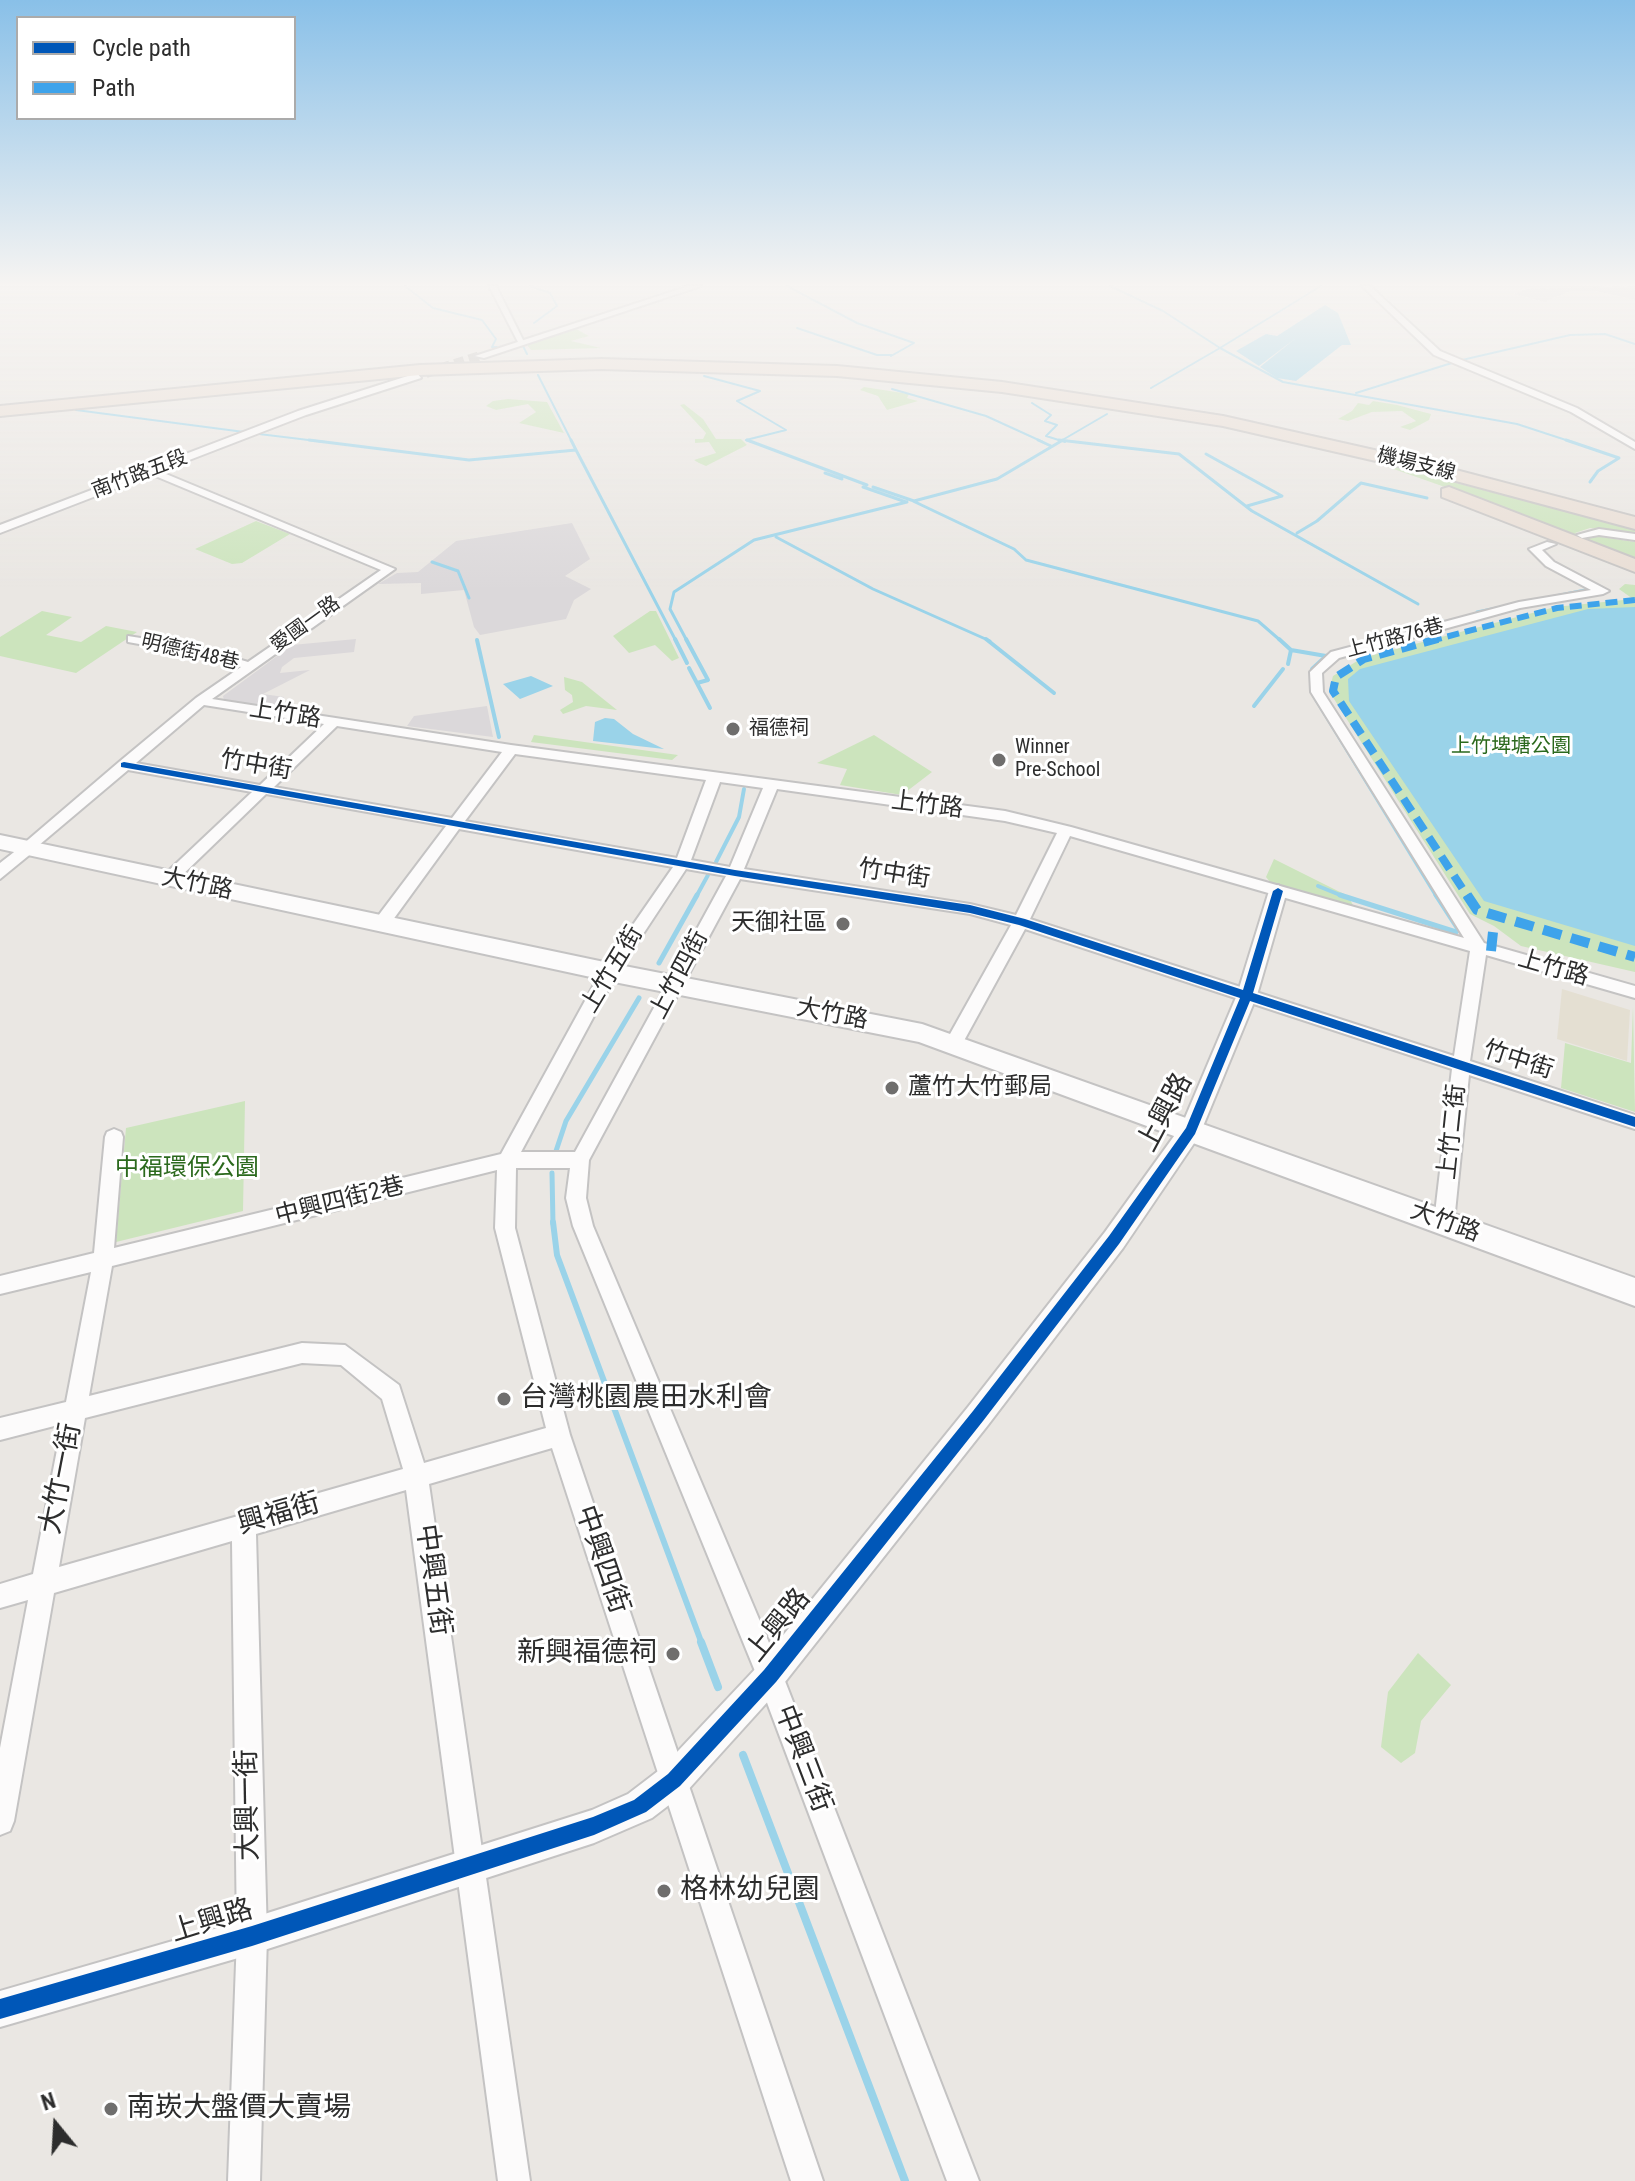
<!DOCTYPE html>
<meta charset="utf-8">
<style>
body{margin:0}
#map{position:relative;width:1635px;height:2181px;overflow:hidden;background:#eae7e3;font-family:"Roboto Condensed",sans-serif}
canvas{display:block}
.legend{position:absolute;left:16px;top:16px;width:280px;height:104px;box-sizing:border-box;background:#fff;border:2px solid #ababab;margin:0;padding:10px 14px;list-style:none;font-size:24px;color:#2d2d2d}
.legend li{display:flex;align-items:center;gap:16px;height:40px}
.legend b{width:40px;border:2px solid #ababab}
.north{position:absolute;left:16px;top:2085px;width:80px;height:80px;-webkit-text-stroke:6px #fff;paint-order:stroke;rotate:342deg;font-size:22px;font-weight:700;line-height:32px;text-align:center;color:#2d2d2d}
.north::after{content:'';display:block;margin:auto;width:28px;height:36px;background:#2d2d2d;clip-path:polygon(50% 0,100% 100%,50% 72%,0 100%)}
</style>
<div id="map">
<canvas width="1635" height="2181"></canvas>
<ul class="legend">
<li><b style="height:10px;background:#0057b8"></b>Cycle path</li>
<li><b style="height:10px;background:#3ea3eb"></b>Path</li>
</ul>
<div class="north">N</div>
</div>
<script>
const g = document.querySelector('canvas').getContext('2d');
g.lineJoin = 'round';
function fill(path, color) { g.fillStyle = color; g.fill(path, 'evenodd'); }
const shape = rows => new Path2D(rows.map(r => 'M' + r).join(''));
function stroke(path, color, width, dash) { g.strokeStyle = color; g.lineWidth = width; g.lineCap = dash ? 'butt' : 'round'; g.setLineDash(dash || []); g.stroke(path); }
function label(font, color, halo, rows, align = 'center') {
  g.font = font + ' "Roboto Condensed","Noto Sans TC",sans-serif'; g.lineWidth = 6; g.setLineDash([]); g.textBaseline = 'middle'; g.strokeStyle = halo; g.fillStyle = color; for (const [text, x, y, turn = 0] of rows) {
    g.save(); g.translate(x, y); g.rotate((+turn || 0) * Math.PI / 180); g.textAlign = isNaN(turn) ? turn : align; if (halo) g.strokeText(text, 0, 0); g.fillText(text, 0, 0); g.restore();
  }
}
fill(shape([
 [1635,286,1635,300,1596,291,1570,291,1544,302,1514,294,1527,289],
 [572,523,590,559,565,576,591,589,574,600,566,619,480,635,474,627,464,590,421,594,421,583,378,584,397,573,418,572,456,541],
 [356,639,354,652,294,658,282,667,280,673,310,670,263,694,284,697,278,708,224,700,223,696,292,645],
 [487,706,493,737,407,726,414,716]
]), '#dbd8da');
fill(shape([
 [1562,989,1630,1010,1627,1061,1557,1039]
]), '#e4dfd2');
fill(shape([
 [576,329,589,336,571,341,601,348,531,350,527,345],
 [864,387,909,394,907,398,918,401,887,410,878,396,860,390],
 [508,399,547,402,564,433,519,423,536,412,528,404,496,410,486,406,493,401],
 [1373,401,1397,405,1431,414,1429,420,1410,430,1400,427,1416,421,1402,411,1372,412,1348,421,1338,419,1352,411,1358,403,1369,405],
 [684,404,703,419,716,439,741,439,747,445,706,466,699,463,694,460,716,453,709,442,695,443,695,439,703,439,706,433,680,405],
 [1371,461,1635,529,1635,535,1590,528,1575,533,1635,542,1635,562,1530,517],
 [256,521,290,534,242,563,232,564,195,549],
 [1625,584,1635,585,1635,972,1521,946,1494,926,1470,914,1329,691,1333,676,1362,658,1555,607,1633,599,1619,589],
 [42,611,72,617,46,635,81,642,106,626,137,632,76,673,0,656,0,637],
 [650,611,656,611,679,658,672,661,655,645,629,653,613,636],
 [564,677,582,682,617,710,586,706,563,714,560,710,573,702,572,695,565,690],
 [534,735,678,755,672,760,531,742],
 [874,735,932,772,902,795,840,785,847,769,817,763],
 [1274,859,1348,896,1354,907,1270,882,1266,877],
 [1633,1007,1635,1112,1561,1088,1565,1043,1631,1063],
 [245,1101,243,1211,116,1242,126,1128],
 [1418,1653,1451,1685,1421,1721,1415,1753,1401,1763,1381,1747,1388,1692]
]), '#cce4bd');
fill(shape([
 [1325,305,1338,313,1351,345,1342,345,1296,381,1277,378,1260,367,1296,338,1259,366,1236,351,1266,334,1277,336],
 [1635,607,1635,946,1484,901,1349,701,1348,679,1360,669,1588,609],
 [531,676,553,686,520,699,503,684],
 [605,718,614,719,633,734,664,749,593,741,595,722]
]), '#9ad3e9');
stroke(shape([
 [405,286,433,308,482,320,496,339,492,347,497,347],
 [530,286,550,293,557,306,534,323],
 [787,286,857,323,914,343,891,356],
 [1110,286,1163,311,1220,348,1151,388],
 [1321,286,1220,348,1283,382,1517,424,1572,442],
 [797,328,877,355,891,355],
 [518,346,523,346,527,354],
 [1462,360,1570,335,1605,334,1635,344],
 [538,375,572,442],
 [704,376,760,391,737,401,786,430,746,440,752,442],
 [892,389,986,416,1043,442],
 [1356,393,1455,362],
 [1032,403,1051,415,1045,421,1057,425,1046,436,1065,442],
 [76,410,244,432],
 [259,434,325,442],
 [1059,442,1107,414]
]), '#9ad3e9', 2);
stroke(shape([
 [309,440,469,460,576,450,571,440],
 [747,440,867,485],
 [1038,440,1051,446],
 [1059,440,1179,454,1252,511,1418,604],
 [1566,440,1619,458,1598,471,1590,482],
 [576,450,676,641],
 [1206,454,1282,496,1247,506],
 [825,473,842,479],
 [863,487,906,502],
 [873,487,914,501,997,479,1063,440],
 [913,501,1014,549,1026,560,1258,621,1281,641],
 [1297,533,1317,521,1361,483,1427,498],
 [776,537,873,589,990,641],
 [432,562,458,571,469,598],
 [1477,612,1585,590],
 [687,641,670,609,674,592,754,540,907,502],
 [1375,641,1443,621]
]), '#9ad3e9', 3);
stroke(shape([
 [675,639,687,663],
 [686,639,708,680,697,683],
 [986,639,1054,693],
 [1279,639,1291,650,1288,664],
 [477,640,499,737],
 [1291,650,1326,656,1312,669],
 [1326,656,1381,639],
 [689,668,710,708],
 [1314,696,1437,897],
 [1254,706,1283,669],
 [716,862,739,817,744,789],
 [1318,886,1345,897],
 [696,897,708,875]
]), '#9ad3e9', 4);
stroke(shape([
 [1340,895,1456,932,1458,929,1436,895],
 [659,963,697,895],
 [556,1151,566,1121,639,998],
 [552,1173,553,1224]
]), '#9ad3e9', 5);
stroke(shape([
 [553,1222,557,1255,702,1644]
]), '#9ad3e9', 6);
stroke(shape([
 [701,1642,718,1687],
 [743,1755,905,2181]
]), '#9ad3e9', 8);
stroke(shape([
 [426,373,480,356]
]), '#c4c2bf', 10, [10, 5]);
const minor = shape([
 [489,286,496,286,525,344,518,342,489,286],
 [1362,286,1370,286,1440,351,1577,408,1635,442,1635,449,1571,412,1434,355,1362,286],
 [148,469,154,469,395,569,212,699,511,745,1005,811,1071,827,1464,938,1311,692,1310,672,1331,652,1519,602,1591,590,1546,566,1529,549,1547,542,1556,544,1542,550,1554,562,1609,591,1603,594,1520,608,1339,658,1322,673,1323,692,1484,943,1635,986,1635,998,1486,955,1470,1061,1635,1115,1635,1129,1469,1075,1454,1222,1451,1228,1444,1231,1437,1228,1434,1222,1452,1069,1025,929,960,1048,954,1050,945,1043,1011,925,970,914,740,879,589,1160,586,1198,593,1226,783,1676,979,2181,947,2181,757,1676,573,1226,566,1198,570,1168,516,1168,515,1228,570,1435,823,2181,791,2181,552,1448,429,1484,530,2181,498,2181,406,1490,256,1534,267,1936,260,2181,228,2181,237,1936,232,1541,54,1593,14,1821,10,1831,0,1835,0,1748,28,1600,0,1608,0,1584,33,1574,62,1424,0,1440,0,1418,66,1402,91,1272,0,1294,0,1276,94,1253,105,1137,107,1132,114,1129,121,1132,123,1137,114,1248,501,1154,603,968,673,867,459,829,387,928,381,929,375,928,373,924,375,920,446,826,266,794,174,883,169,884,164,883,164,875,252,792,128,770,32,851,22,851,22,845,119,762,196,698,241,667,195,654,128,642,128,636,197,647,248,662,381,570,148,473,148,469],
 [204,705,324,724,260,785,136,763,204,705],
 [337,726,502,752,452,818,274,787,337,726],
 [515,754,706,780,677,858,465,821,515,754],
 [720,782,763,788,730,867,691,860,720,782],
 [777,789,1005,821,1057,833,1016,915,970,904,744,869,777,789],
 [1070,836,1470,951,1454,1056,1030,919,1070,836],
 [686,869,726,876,575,1152,521,1152,616,975,686,869],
 [497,1170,495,1228,546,1428,424,1463,399,1385,345,1345,302,1343,89,1396,112,1266,497,1170],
 [302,1363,341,1365,382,1399,403,1469,59,1567,85,1418,302,1363],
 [1599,529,1635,534,1635,540,1599,535,1582,538,1577,535,1599,529]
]);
const tertiary = shape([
 [689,286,701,286,484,358,475,356,689,286],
 [417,373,421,378,306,415,0,533,0,525,298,411,417,373],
 [27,842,33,844,33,852,0,879,0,863,27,842],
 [1278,885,1287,891,1257,995,1199,1136,1123,1248,988,1425,781,1687,686,1792,652,1818,594,1843,252,1954,0,2027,0,1991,252,1918,592,1810,628,1794,662,1768,759,1665,968,1407,1105,1232,1182,1125,1237,995,1269,891,1278,885]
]);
const secondary = shape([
 [0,835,609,963,922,1024,1635,1278,1635,1306,919,1042,609,981,0,849,0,835]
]);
const motorway = shape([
 [601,359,837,366,1002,382,1223,416,1414,459,1635,517,1635,529,1411,469,1223,426,1002,392,837,376,601,369,420,375,0,416,0,406,420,365,601,359],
 [1449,487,1635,559,1635,572,1442,497,1442,489,1449,487]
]);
stroke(minor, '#c4c3c3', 4);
stroke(tertiary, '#c4c3c3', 4);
stroke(secondary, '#c4c3c3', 4);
stroke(motorway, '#c6c4c3', 4);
fill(minor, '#fcfbfb');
fill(tertiary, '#fcfbfb');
fill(secondary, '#fcfbfb');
fill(motorway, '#e9ded5');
stroke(shape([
 [1430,641,1557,608,1635,600]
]), '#3ea3eb', 6, [12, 6]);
stroke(shape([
 [1438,639,1364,659,1336,677,1333,691,1468,897]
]), '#3ea3eb', 8, [15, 8]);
stroke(shape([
 [1467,895,1477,910,1635,957],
 [1491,951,1493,932]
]), '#3ea3eb', 10, [19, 10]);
fill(shape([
 [124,762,735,870,970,905,1025,919,1243,990,1273,891,1278,888,1283,891,1253,993,1635,1117,1635,1127,1250,1001,1195,1134,1119,1244,983,1421,776,1682,680,1786,646,1812,594,1835,252,1946,0,2019,0,1999,252,1926,593,1817,634,1800,668,1774,764,1670,973,1411,1109,1236,1186,1128,1240,998,1019,925,970,913,735,876,121,767,121,763,124,762]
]), '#0057b8');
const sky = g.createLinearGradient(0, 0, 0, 591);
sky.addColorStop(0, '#89c0e8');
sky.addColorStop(0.48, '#f6f4f2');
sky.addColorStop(1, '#f6f4f200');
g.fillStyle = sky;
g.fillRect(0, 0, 1635, 591);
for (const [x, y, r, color] of [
 [733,729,8,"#6f6e6d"],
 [999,760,8,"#6f6e6d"],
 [843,924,8,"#6f6e6d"],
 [892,1088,8,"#6f6e6d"],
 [504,1399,8,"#6f6e6d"],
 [673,1654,8,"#6f6e6d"],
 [664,1891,8,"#6f6e6d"],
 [111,2109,8,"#6f6e6d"]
]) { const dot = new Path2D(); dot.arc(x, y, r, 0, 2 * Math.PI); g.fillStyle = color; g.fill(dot); stroke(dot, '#fff', 3); }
label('20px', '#2d2d2d', '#fff', [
 ["機場支線",1416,465,14],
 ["南竹路五段",140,475,-21],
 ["愛國一路",306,625,-36],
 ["上竹路76巷",1395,639,-15],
 ["明德街48巷",190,653,13]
]);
label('20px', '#2d2d2d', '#fff', [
 ["福德祠",749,729],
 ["Winner",1015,748],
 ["Pre-School",1015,771]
], 'left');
label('20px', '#2b691d', '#fff', [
 ["上竹埤塘公園",1511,747]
]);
label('24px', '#2d2d2d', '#fff', [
 ["上竹路",285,715,9],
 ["竹中街",256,766,10],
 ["上竹路",927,806,7],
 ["竹中街",894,875,9],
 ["大竹路",197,885,12],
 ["上竹路",1553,969,16],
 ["上竹五街",613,970,-59],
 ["上竹四街",680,975,-62],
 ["大竹路",832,1015,11],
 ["竹中街",1518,1061,18],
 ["上竹二街",1453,1132,-84],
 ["中興四街2巷",340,1202,-14],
 ["大竹路",1445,1223,20]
]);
label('24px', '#2d2d2d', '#fff', [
 ["天御社區",827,924],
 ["蘆竹大竹郵局",908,1088,"left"]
], 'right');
label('24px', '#2b691d', '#fff', [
 ["中福環保公園",187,1169]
]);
label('28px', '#2d2d2d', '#fff', [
 ["上興路",1166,1113,-62],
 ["大竹一街",62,1479,-79],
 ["興福街",279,1515,-16],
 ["中興四街",601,1560,71],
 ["中興五街",432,1580,82],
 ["上興路",779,1626,-51],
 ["中興三街",802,1759,69],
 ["大興一街",249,1805,-91],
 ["上興路",212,1922,-17]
]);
label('28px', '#2d2d2d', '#fff', [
 ["台灣桃園農田水利會",520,1399],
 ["新興福德祠",657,1654,"right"],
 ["格林幼兒園",680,1891],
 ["南崁大盤價大賣場",127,2109]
], 'left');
</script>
